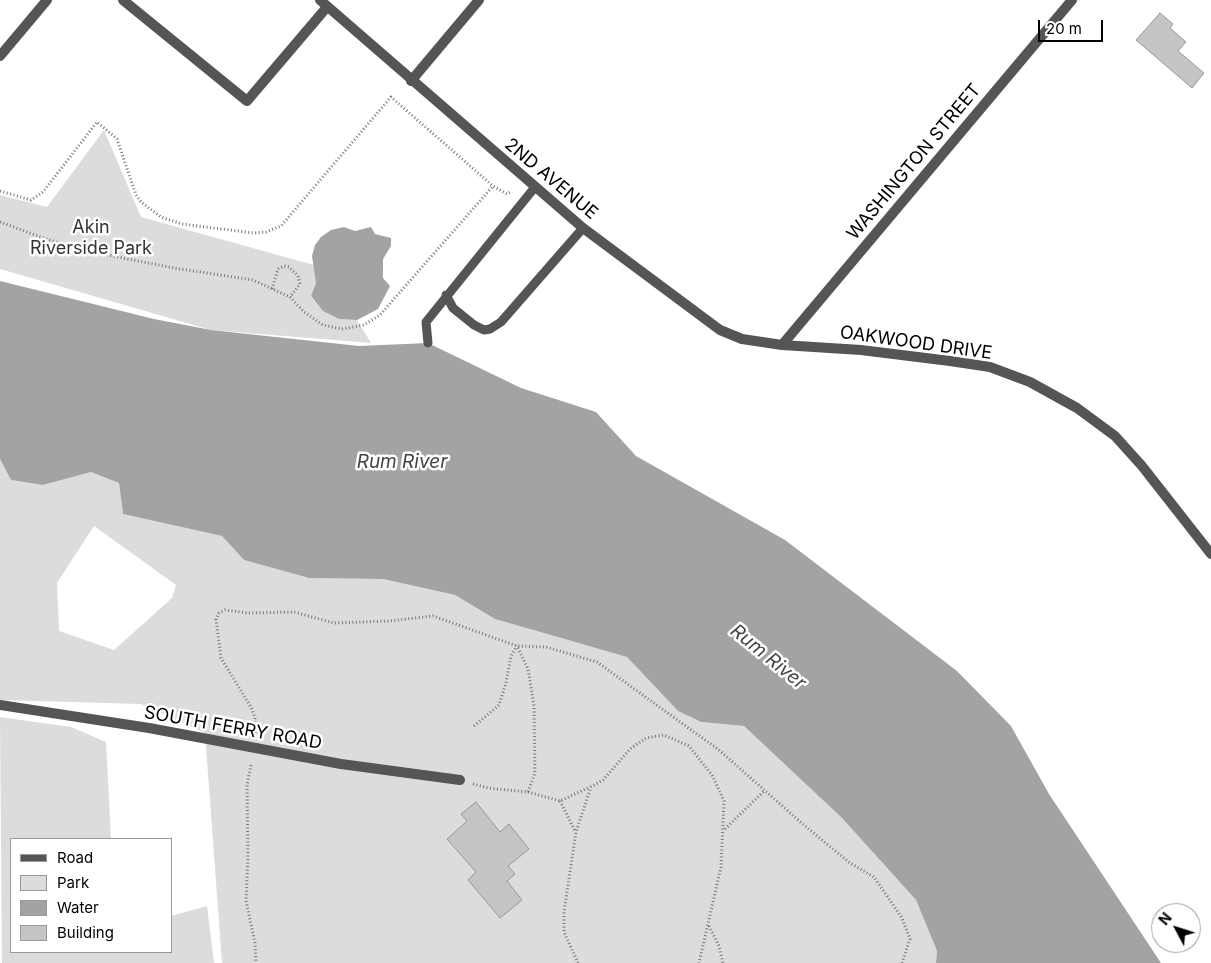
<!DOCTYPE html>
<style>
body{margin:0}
#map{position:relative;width:1211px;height:963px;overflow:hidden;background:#fff;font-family:Inter,sans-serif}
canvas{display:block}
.legend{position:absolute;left:10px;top:838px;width:162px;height:115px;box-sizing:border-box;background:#fff;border:1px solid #999;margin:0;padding:6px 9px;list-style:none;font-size:15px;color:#000}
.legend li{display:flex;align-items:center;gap:10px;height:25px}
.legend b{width:25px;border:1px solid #999}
.north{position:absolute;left:1151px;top:903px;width:50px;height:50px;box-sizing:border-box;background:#fff;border:1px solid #999;border-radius:50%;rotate:310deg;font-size:14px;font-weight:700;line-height:20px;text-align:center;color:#000}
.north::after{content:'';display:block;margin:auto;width:18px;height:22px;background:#000;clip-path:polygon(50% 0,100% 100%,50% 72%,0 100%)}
.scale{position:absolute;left:1038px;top:20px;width:65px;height:22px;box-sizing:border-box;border:2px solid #000;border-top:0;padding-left:6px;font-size:15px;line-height:18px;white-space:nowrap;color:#000;-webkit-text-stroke:4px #fff;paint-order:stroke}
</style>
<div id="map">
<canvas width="1211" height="963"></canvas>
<ul class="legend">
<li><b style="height:6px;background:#555"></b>Road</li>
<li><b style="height:14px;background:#dcdcdc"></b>Park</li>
<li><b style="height:14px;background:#a3a3a3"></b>Water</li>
<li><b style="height:14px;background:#c4c4c4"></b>Building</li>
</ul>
<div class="north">N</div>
<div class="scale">20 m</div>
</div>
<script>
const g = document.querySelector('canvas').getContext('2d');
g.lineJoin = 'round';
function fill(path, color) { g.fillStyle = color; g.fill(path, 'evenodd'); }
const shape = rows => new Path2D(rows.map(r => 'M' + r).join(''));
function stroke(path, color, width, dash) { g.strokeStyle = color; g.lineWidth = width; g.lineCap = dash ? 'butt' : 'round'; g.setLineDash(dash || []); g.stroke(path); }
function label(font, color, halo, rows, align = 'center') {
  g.font = font + ' Inter,sans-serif'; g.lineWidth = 5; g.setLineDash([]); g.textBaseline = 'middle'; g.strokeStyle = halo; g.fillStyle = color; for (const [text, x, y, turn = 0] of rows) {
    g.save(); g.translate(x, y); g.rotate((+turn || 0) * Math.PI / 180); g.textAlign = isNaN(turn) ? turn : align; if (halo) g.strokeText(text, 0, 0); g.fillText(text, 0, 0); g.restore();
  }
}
fill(shape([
 [104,130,141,217,314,265,316,283,311,297,323,311,339,319,357,320,371,343,211,330,0,269,0,195,47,207],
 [0,459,11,480,43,485,91,472,119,483,123,514,222,536,244,560,309,578,383,579,455,595,495,619,627,657,678,711,701,722,744,726,842,818,916,900,937,951,936,963,222,963,205,733,141,704,0,700],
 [94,526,176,585,172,598,114,650,59,631,57,583],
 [0,717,71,727,106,742,111,839,11,839,11,952,171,952,171,916,207,906,214,963,2,963]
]), '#dcdcdc');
fill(shape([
 [344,227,355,231,371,227,375,234,391,238,391,246,383,259,383,278,390,286,378,309,357,320,339,319,323,311,311,296,316,283,312,256,315,245,321,237,331,230],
 [0,281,154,319,211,330,359,346,428,343,521,388,596,412,636,456,785,540,957,671,1011,726,1049,794,1161,963,936,963,937,951,916,900,842,818,744,726,701,722,678,711,627,657,495,619,455,595,383,579,309,578,244,560,222,536,123,514,119,483,91,472,43,485,11,480,0,459]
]), '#a3a3a3');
const building = shape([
 [1160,13,1173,24,1170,28,1186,42,1178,51,1204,73,1192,88,1136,40,1160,13],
 [476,802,500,832,509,824,529,849,508,866,515,874,507,881,522,900,500,918,468,880,476,872,447,839,467,821,461,814,476,802]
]);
fill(building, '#c4c4c4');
stroke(building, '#999', 1);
stroke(shape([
 [0,191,31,200,43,192,97,122,117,139,136,195,141,202,161,217,182,224,254,233,266,232,281,226,391,97,493,186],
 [0,222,46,239,92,252,174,268,253,280,290,297,304,312,323,325,342,329,364,325,380,315,493,186,507,194,510,192],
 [272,289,278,269,284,266,289,267,298,276,300,284,290,297],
 [474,726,499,705,506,683,511,656,517,646],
 [255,733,255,718,252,709,221,658,216,619,219,613,225,610,248,613,294,612,334,623,389,621,433,616,517,646,546,647,597,662,719,750,805,826,850,863,874,877,902,918,910,939,902,963],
 [251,765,247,785,248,857,246,901,255,943,256,963],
 [473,784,488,788,528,792,535,773,534,706,528,669,517,646],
 [528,792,560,801,590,787],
 [560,801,575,831],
 [725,829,764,791],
 [709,926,719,946,723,963],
 [578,963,564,932,564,912,576,832,591,787,603,780,630,749,646,738,664,735,689,746,712,775,724,801,721,867,699,963]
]), '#777', 3, [1, 2.5]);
stroke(shape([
 [446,295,453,308,474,325,484,330,490,329,501,322,583,228],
 [428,343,426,322,535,187]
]), '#555', 9);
stroke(shape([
 [123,0,247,101,327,7],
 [320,0,583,228,720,330,742,339,782,345,861,350,950,361,990,367,1030,382,1077,408,1115,436,1142,466,1211,554],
 [0,56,47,0],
 [411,81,479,0],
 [782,345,1072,0],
 [0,705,149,728,341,764,460,780]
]), '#555', 10);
label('18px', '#000', '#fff', [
 ["WASHINGTON STREET",914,162,-50],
 ["2ND AVENUE",551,179,40],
 ["OAKWOOD DRIVE",916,343,8],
 ["SOUTH FERRY ROAD",233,728,10]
]);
label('18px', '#333', '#fff', [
 ["Akin",91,228],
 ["Riverside Park",91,249]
]);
label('italic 19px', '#444', '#fff', [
 ["Rum River",402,462],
 ["Rum River",768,657,39]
]);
</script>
